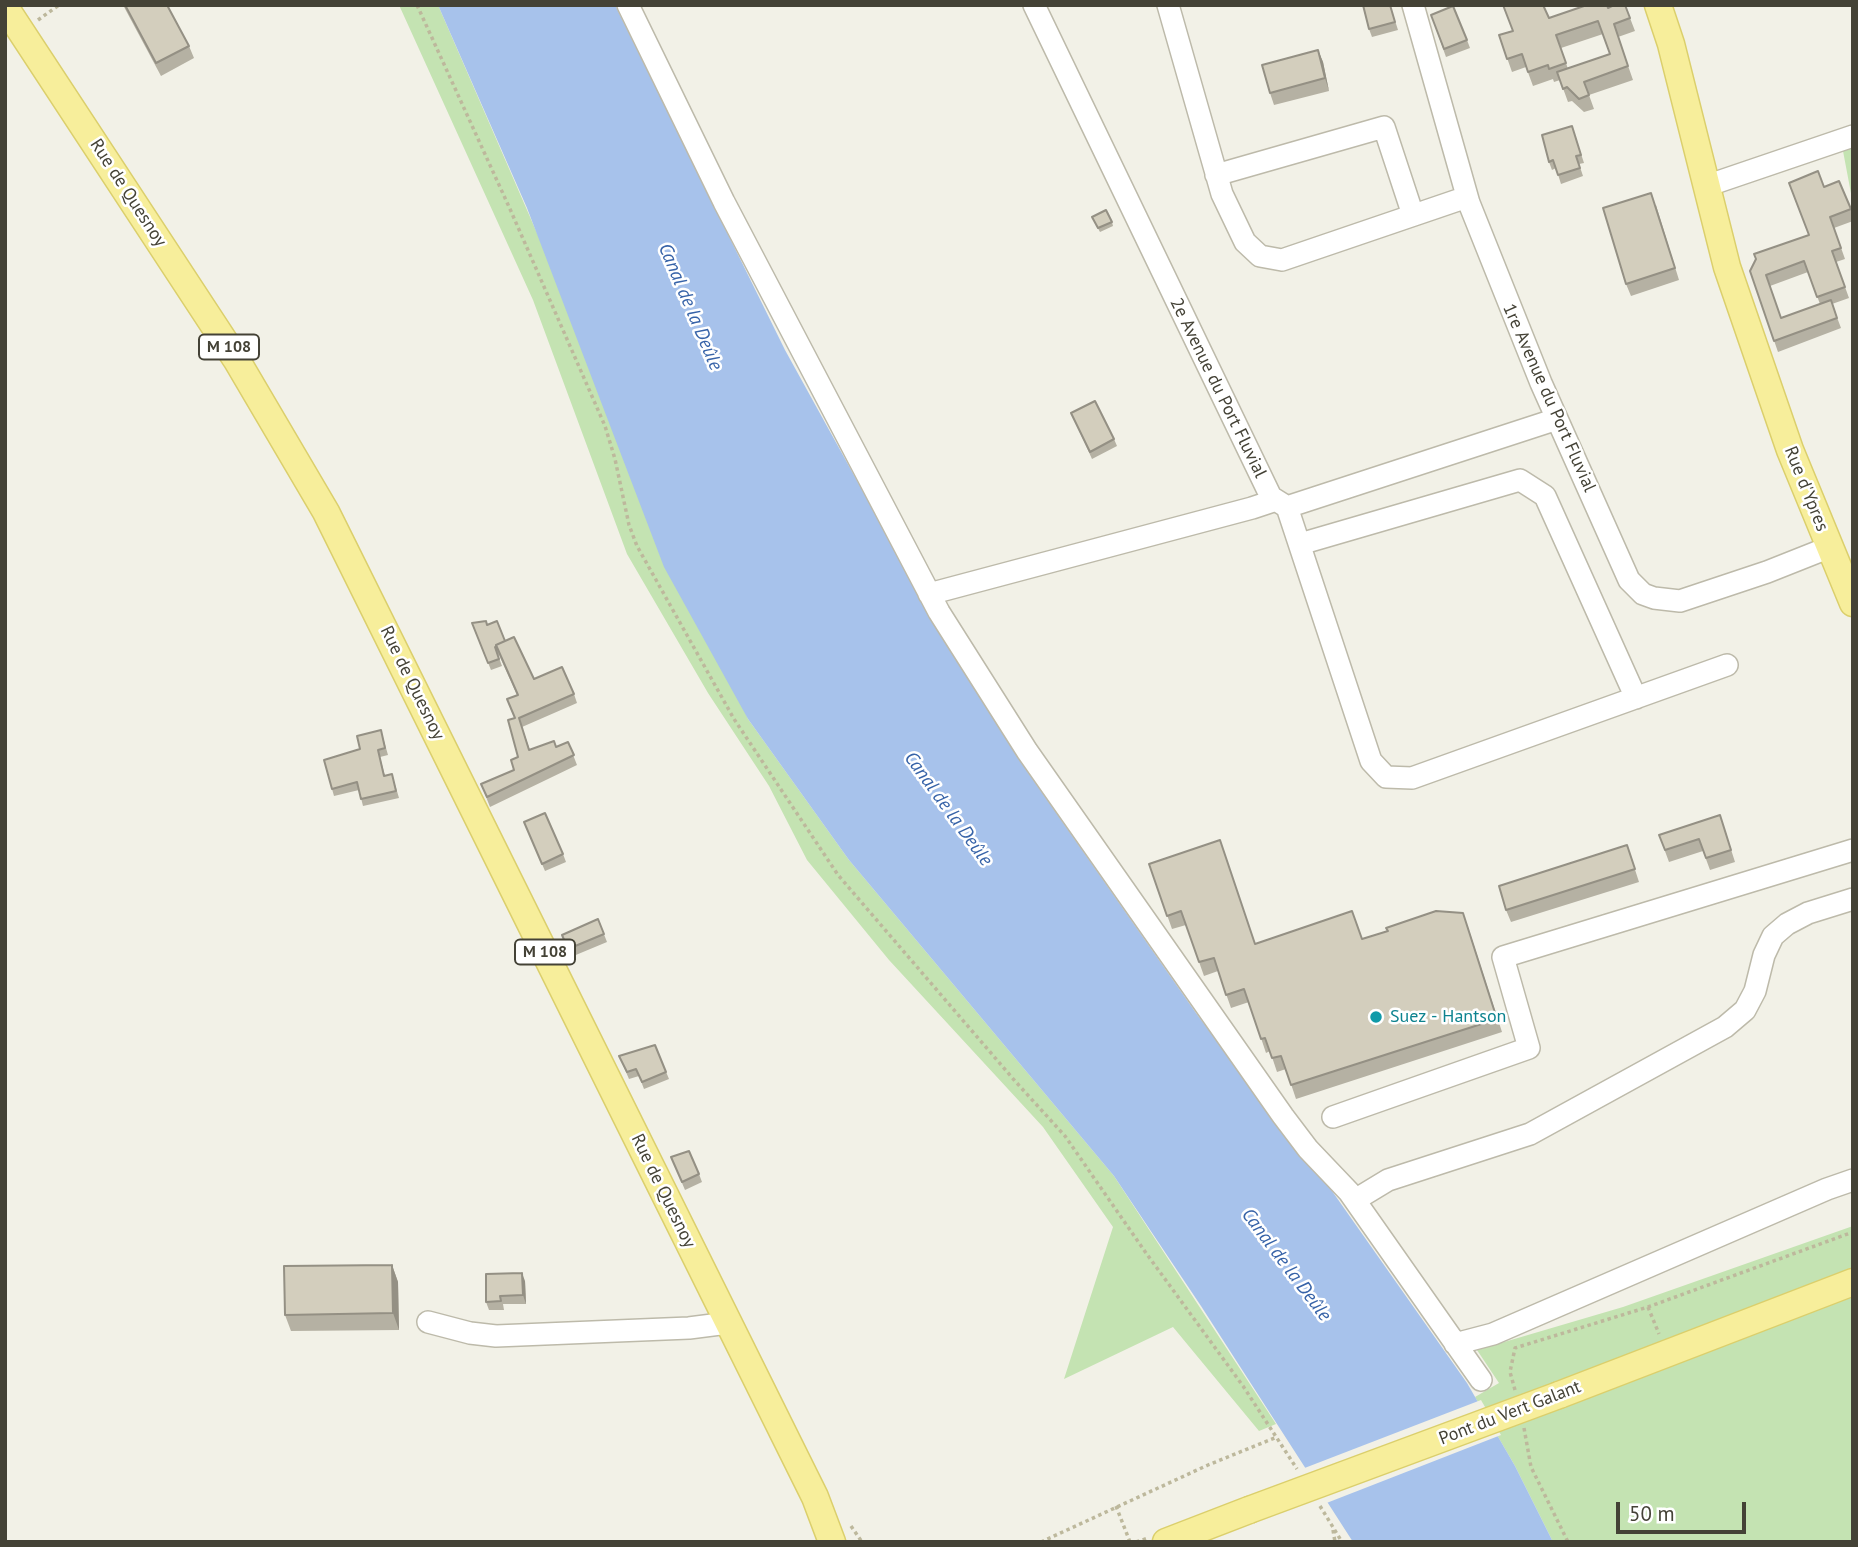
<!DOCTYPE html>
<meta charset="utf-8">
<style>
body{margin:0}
#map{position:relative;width:1858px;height:1547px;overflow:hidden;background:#f2f1e7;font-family:"PT Sans",sans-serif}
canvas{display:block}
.frame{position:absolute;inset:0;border:7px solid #444236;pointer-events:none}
.scale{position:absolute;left:1616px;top:1502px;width:130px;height:32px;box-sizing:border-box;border:4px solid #444236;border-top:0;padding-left:9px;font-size:21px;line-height:24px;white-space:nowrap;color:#444236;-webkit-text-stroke:5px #fff;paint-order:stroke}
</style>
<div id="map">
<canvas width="1858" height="1547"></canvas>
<div class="frame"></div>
<div class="scale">50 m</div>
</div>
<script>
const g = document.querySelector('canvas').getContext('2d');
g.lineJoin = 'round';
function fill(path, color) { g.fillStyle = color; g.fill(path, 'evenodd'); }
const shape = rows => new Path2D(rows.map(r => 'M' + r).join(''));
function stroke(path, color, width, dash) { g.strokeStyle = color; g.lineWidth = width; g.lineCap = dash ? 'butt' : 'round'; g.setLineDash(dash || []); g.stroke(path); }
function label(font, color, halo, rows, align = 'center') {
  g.font = font + ' "PT Sans",sans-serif'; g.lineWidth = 5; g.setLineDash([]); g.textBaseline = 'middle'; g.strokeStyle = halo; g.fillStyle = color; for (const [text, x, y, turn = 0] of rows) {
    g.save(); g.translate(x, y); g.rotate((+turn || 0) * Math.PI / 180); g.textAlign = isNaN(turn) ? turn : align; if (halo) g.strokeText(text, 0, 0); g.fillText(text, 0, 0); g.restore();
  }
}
fill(shape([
 [399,5,438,5,748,719,849,860,1114,1176,1276,1424,1259,1431,1173,1327,1064,1379,1113,1227,1043,1127,889,960,807,860,769,786,708,693,627,554,533,300],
 [1853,147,1853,204,1843,151],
 [1853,1226,1853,1542,1553,1542,1515,1466,1475,1397,1499,1383,1477,1350,1623,1307]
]), '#c4e3b2');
fill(shape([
 [438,5,615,5,785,350,956,660,1022,764,1196,1013,1289,1138,1313,1164,1467,1383,1515,1466,1553,1542,1353,1542,1201,1306,1114,1176,849,860,748,719,664,567,527,208]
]), '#a7c2eb');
fill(shape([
 [1481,1400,1501,1435,1324,1504,1302,1469]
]), '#f2f1e7');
const minor = shape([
 [628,5,724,202,939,612,1027,751,1283,1116,1308,1149,1349,1192,1481,1380],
 [1034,5,1271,497,1287,507,1557,419],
 [1168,5,1222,194,1245,242,1260,256,1282,260,1467,197],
 [1413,5,1469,203,1541,383,1629,580,1643,594,1654,598,1680,601,1767,572,1830,547],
 [1216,175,1384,127,1413,215],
 [1706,186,1853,136],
 [1287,507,1371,761,1386,777,1412,778,1727,665],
 [1300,544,1520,480,1545,496,1636,698],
 [929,594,1252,508,1276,500],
 [1333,1117,1529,1048,1503,957,1853,850],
 [1355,1200,1388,1180,1530,1134,1725,1027,1745,1010,1755,991,1764,955,1773,936,1787,924,1808,913,1853,899],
 [428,1322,470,1333,496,1336,689,1328,728,1323],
 [1455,1344,1493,1334,1827,1189,1853,1180]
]);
const major = shape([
 [1658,5,1671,44,1727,267,1790,450,1853,603],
 [5,7,236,359,326,512,815,1497,832,1542],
 [1559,1395,1853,1282],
 [1166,1542,1249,1510]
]);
stroke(minor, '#bdbaaa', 24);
stroke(major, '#dbcf6c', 29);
stroke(shape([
 [417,5,510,209,605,426,615,459,629,525,637,546,734,719,838,875,1015,1081,1065,1136,1146,1253,1243,1386,1297,1469],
 [38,20,59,5],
 [1648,1307,1659,1334],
 [1515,1390,1510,1372,1515,1348,1648,1307,1853,1232],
 [1524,1428,1531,1467,1568,1542],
 [1116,1506,1130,1542],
 [1320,1506,1342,1542],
 [851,1526,862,1542],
 [1333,1530,1335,1542],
 [1041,1542,1208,1465,1277,1437],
 [1136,1542,1148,1538]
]), '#bdb89c', 3.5, [3.5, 3.5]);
stroke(minor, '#fff', 21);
stroke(major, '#f7ee9b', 26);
const majorBridge = shape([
 [1249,1510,1559,1395]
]);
stroke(majorBridge, '#dbcf6c', 29, []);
stroke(majorBridge, '#f7ee9b', 26);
fill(shape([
 [123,5,167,5,189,46,194,58,161,76],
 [1390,5,1398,30,1372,37,1369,29],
 [1625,5,1635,31,1618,37,1633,80,1589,95,1594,109,1584,112,1572,101,1568,102,1560,80,1554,82,1553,79,1533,86,1526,67,1512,72,1499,35,1549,18],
 [1603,34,1610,54,1568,69,1561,48],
 [1431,15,1467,40,1470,48,1446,57],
 [1318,50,1323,62,1329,91,1274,105,1270,93],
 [1572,126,1584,163,1579,164,1583,176,1561,184,1556,168,1552,170,1549,162],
 [1839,181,1853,215,1853,221,1834,228,1845,259,1836,262,1849,298,1832,304,1841,328,1778,352,1750,271,1756,259,1809,235,1824,187],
 [1808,272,1820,304,1781,318,1770,286],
 [1656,205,1679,280,1631,296,1626,284],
 [1094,221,1112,222,1113,226,1100,232],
 [1071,413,1114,439,1117,446,1092,459],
 [472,623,487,625,505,641,534,679,574,694,577,703,522,727,530,750,556,747,568,742,577,765,490,807,481,784,514,770,518,757,515,718,507,699,517,695,499,655,498,655,502,666,491,670],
 [381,730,388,755,380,757,385,776,392,774,399,798,363,806,359,790,334,796,332,789,360,749],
 [1720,815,1735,862,1710,870,1703,851,1669,862,1659,835],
 [524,822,563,854,566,862,545,871],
 [1627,845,1639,882,1511,922,1506,910],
 [1149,864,1255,944,1362,939,1468,927,1502,1032,1296,1099,1286,1069,1277,1072,1270,1051,1266,1053,1249,1002,1231,1008,1218,971,1204,976,1186,925,1172,929],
 [598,919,607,942,571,957,562,935],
 [655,1045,669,1079,644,1089,639,1076,629,1079,619,1056],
 [671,1157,699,1174,702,1182,685,1190],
 [392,1265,398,1282,399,1330,291,1331,285,1315],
 [525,1281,526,1304,503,1304,504,1310,489,1310,486,1302]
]), '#b5b1a3');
fill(shape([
 [1318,50,1323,62,1329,91,1325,78],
 [392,1265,398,1282,399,1330,393,1313],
 [522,1273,525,1281,526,1304,523,1295]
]), '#949084');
const building = shape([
 [125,5,167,5,189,46,156,63,125,5],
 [1363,5,1390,5,1395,22,1369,29,1363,5],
 [1503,5,1543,5,1549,18,1587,5,1607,5,1608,8,1614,5,1625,5,1630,18,1614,24,1628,66,1584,82,1589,95,1579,99,1567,87,1563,89,1557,72,1610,54,1598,21,1556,35,1566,63,1549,69,1548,65,1528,72,1522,54,1507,59,1499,35,1513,31,1503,5],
 [1453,6,1467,40,1444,49,1431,15,1453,6],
 [1318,50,1325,78,1270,93,1262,65,1318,50],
 [1572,126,1581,155,1576,156,1580,168,1558,175,1553,160,1549,162,1542,135,1572,126],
 [1818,171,1824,187,1839,181,1851,209,1830,217,1841,248,1832,251,1845,287,1817,297,1804,261,1766,275,1781,318,1831,300,1837,318,1774,341,1750,271,1756,259,1754,254,1809,235,1789,183,1818,171],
 [1651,193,1675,268,1626,284,1603,208,1651,193],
 [1106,210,1112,222,1098,228,1092,217,1106,210],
 [1095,401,1114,439,1090,452,1071,413,1095,401],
 [486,621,487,625,497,621,505,641,496,645,496,647,495,647,499,659,488,663,472,623,486,621],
 [514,637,534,679,562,667,574,694,519,718,529,750,554,741,556,747,568,742,574,755,487,797,481,784,514,770,511,760,518,757,508,720,515,718,507,699,518,695,496,645,514,637],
 [381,730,385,748,378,750,384,776,392,774,396,791,361,799,357,782,332,789,324,760,360,749,357,736,381,730],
 [545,813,563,854,542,864,524,822,545,813],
 [1720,815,1731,850,1706,858,1699,839,1665,850,1659,835,1720,815],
 [1220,840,1255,944,1352,911,1362,939,1388,931,1386,928,1436,911,1463,913,1497,1019,1291,1085,1281,1056,1272,1058,1265,1038,1261,1039,1244,989,1226,995,1214,958,1199,962,1181,911,1167,916,1149,864,1220,840],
 [1627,845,1635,869,1506,910,1499,886,1627,845],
 [598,919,604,934,568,949,562,935,598,919],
 [655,1045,666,1072,642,1082,636,1069,627,1072,619,1056,655,1045],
 [689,1151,699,1174,682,1182,671,1157,689,1151],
 [392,1265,393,1313,285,1315,284,1266,392,1265],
 [522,1273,523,1295,500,1296,501,1301,486,1302,486,1274,522,1273]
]);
fill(building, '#d3cebd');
stroke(building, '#949084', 2);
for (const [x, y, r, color] of [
 [1376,1017,7,"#0f9aa8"]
]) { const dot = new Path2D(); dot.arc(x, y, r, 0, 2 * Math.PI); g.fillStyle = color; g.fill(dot); stroke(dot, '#fff', 2.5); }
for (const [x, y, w] of [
 [229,347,60],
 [545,952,60]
]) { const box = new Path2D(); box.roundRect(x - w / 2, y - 12.5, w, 25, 5); g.fillStyle = '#fff'; g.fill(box); stroke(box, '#444236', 2); }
label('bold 16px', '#444236', null, [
 ["M 108",229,347],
 ["M 108",545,952]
]);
label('18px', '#444236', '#fff', [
 ["Rue de Quesnoy",128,193,57],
 ["2e Avenue du Port Fluvial",1218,388,64],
 ["1re Avenue du Port Fluvial",1549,398,66],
 ["Rue d'Ypres",1806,489,68],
 ["Rue de Quesnoy",412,683,64],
 ["Rue de Quesnoy",663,1191,64],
 ["Pont du Vert Galant",1510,1413,-21]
]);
label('18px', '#0d838f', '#fff', [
 ["Suez - Hantson",1390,1017]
], 'left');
label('italic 19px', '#3763a8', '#fff', [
 ["Canal de la Deûle",690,307,67],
 ["Canal de la Deûle",948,809,54],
 ["Canal de la Deûle",1286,1265,53]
]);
</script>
